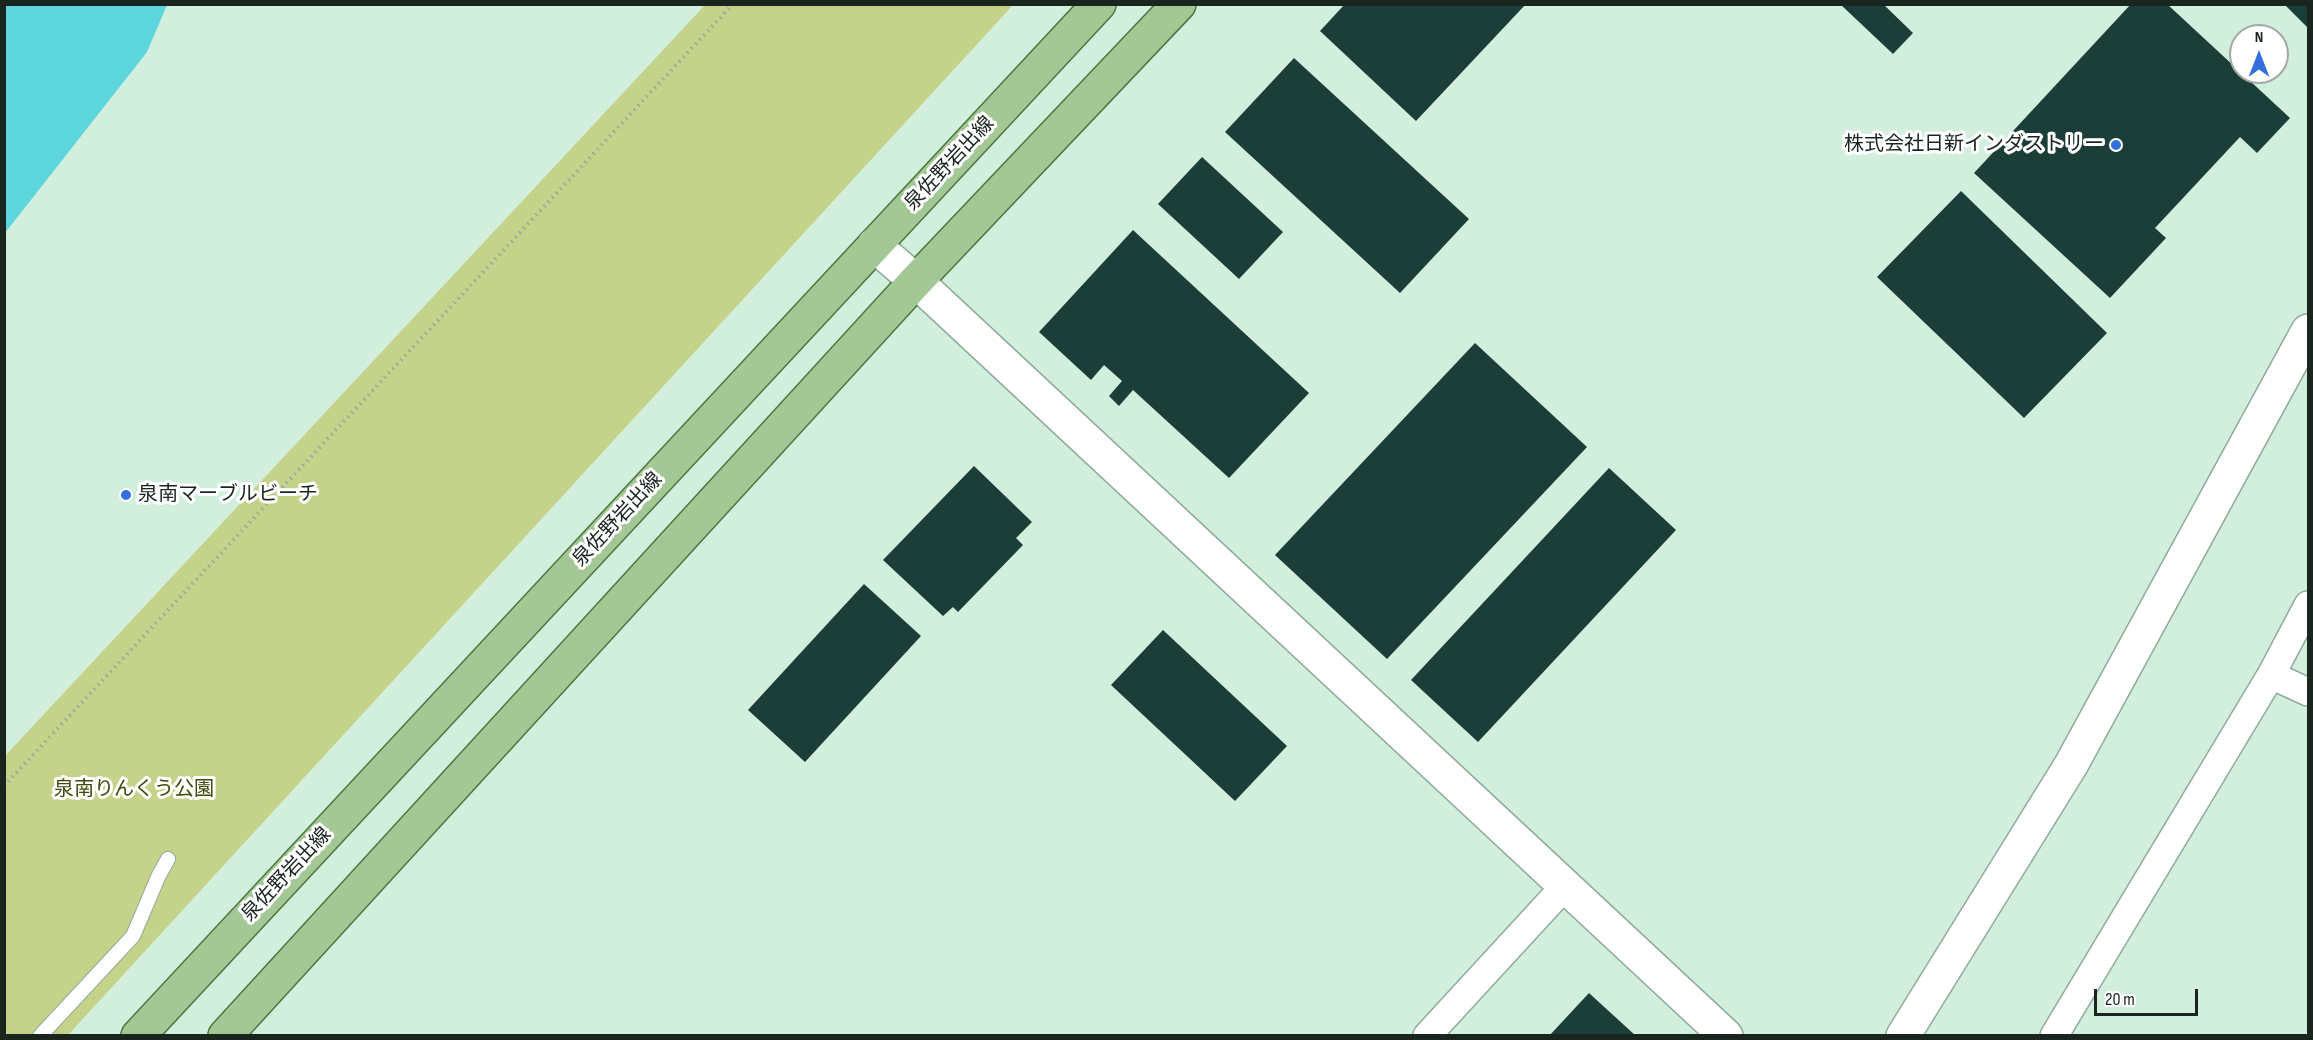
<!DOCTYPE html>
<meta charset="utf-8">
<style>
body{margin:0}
#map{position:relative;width:2313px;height:1040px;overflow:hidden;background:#d2eedd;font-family:"Sofia Sans Condensed",sans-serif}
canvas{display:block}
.frame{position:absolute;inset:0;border:6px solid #1a251f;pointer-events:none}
.north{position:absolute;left:2229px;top:24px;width:60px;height:60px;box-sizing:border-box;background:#fff;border:2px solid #a3a8a5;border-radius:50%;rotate:0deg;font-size:16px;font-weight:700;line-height:24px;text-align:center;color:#1a251f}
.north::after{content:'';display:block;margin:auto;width:21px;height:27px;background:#3270de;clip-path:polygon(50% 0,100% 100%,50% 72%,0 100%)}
.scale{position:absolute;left:2094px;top:989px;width:104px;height:27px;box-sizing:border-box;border:3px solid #1a251f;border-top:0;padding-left:8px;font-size:18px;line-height:21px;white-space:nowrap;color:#1a251f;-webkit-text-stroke:4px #fff;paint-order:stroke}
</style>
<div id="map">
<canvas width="2313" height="1040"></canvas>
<div class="frame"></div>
<div class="north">N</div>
<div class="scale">20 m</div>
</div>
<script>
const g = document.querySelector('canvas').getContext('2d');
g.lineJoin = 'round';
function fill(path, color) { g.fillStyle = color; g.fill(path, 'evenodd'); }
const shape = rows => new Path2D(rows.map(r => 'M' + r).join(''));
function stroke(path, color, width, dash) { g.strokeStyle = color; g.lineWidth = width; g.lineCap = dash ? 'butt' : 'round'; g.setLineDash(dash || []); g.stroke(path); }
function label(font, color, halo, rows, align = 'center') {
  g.font = font + ' "Sofia Sans Condensed","Noto Sans JP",sans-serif'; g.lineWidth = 6; g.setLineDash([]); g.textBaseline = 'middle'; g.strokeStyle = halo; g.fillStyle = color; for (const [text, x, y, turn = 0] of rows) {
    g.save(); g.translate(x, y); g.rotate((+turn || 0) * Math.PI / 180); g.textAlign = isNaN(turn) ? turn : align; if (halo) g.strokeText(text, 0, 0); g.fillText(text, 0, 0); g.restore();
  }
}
fill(shape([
 [705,5,1013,5,68,1035,5,1035,4,757]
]), '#c5d38a');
fill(shape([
 [5,4,167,5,147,52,5,233]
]), '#5cd6dc');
fill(shape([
 [1345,4,1526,4,1416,121,1320,31],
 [1840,4,1883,4,1913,33,1893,54],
 [2131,4,2167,4,2290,118,2257,153,2240,137,2155,228,2166,238,2110,298,1974,173],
 [2284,4,2308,4,2308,28],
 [1294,58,1469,219,1400,293,1225,132],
 [1202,157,1283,232,1239,279,1158,204],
 [1961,191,2107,333,2024,418,1877,277],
 [1133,230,1309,393,1229,478,1133,390,1119,406,1109,396,1122,381,1104,365,1091,380,1039,332],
 [1475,343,1587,447,1387,659,1275,555],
 [974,466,1032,522,1016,538,1023,545,958,612,953,607,943,616,883,560],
 [1609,468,1676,530,1478,742,1411,680],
 [864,584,921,636,805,762,748,710],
 [1163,630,1287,746,1235,801,1111,685],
 [1589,993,1636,1036,1549,1036]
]), '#1b3f38');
const service = shape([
 [40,1036,133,936,159,875,168,859]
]);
const minor = shape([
 [2271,675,2308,692],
 [1427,1036,1565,886],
 [2054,1036,2271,675,2308,605]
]);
const tertiary = shape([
 [874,245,916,281,1726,1036],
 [1903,1036,2071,765,2308,331]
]);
const primary = shape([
 [138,1036,1099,4],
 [225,1036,916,281,1179,4]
]);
stroke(service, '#90ab9a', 16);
stroke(minor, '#90ab9a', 30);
stroke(tertiary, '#90ab9a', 36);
stroke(primary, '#4b783e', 36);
stroke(shape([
 [4,786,733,4]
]), '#94aa9d', 4, [1.5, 4.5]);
stroke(service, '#fff', 14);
stroke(minor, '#fff', 27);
stroke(tertiary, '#fff', 33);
stroke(primary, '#a3c895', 33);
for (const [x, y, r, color] of [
 [2116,145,6,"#3270de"],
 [126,495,6,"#3270de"]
]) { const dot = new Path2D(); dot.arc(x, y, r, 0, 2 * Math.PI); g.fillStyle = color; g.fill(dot); stroke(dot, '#fff', 2); }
label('20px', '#1a251f', '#fff', [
 ["株式会社日新インダストリー",2104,145],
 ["泉南マーブルビーチ",138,495,"left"]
], 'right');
label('20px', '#1a251f', '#fff', [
 ["泉佐野岩出線",950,164,-47],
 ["泉佐野岩出線",618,520,-47],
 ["泉佐野岩出線",287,875,-47]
]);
label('20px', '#404909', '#fff', [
 ["泉南りんくう公園",134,790]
]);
</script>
